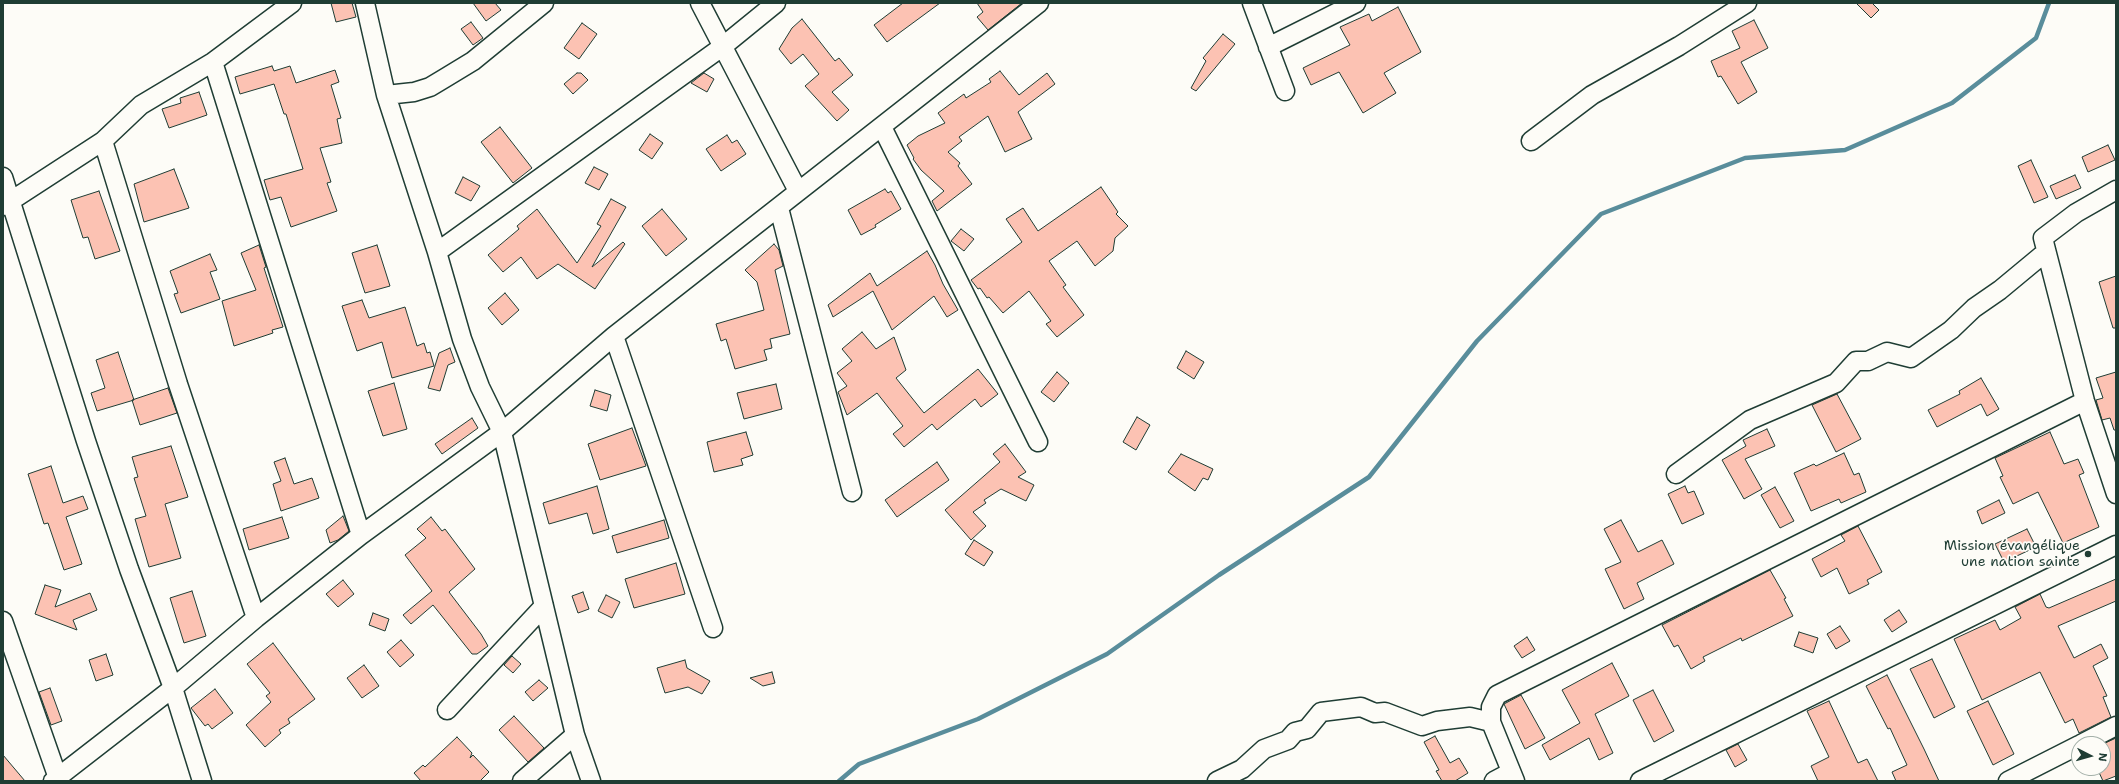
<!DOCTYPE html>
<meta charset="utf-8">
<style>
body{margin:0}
#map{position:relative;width:2119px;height:784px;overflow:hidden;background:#fdfcf7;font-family:"Shantell Sans",sans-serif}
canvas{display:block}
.frame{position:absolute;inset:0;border:4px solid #1f3d34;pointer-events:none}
.north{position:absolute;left:2071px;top:736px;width:40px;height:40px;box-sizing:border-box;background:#fdfcf7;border:1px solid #a4b0a9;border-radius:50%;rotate:96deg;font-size:11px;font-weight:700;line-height:16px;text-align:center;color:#1f3d34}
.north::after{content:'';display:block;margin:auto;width:14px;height:18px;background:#1f3d34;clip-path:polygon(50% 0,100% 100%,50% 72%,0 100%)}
</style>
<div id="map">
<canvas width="2119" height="784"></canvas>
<div class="frame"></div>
<div class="north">N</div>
</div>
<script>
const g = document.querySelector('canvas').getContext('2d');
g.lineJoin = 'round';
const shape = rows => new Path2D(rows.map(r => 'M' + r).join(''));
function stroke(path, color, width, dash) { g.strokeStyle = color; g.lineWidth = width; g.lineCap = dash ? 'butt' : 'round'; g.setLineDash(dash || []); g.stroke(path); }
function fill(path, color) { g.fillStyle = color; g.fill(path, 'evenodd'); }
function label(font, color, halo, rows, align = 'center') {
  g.font = font + ' "Shantell Sans",sans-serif'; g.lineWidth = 3.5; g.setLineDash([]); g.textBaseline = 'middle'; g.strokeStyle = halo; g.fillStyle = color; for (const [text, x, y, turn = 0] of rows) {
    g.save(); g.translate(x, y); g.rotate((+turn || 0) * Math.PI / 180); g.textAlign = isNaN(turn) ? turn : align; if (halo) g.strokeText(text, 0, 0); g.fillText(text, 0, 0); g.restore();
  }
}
stroke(shape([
 [839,781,859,764,978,719,1107,654,1219,575,1369,477,1477,341,1601,214,1745,158,1845,150,1952,103,2036,38,2049,3]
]), '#598d9b', 4.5);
const building = shape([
 [331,3,352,3,356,17,336,22,331,3],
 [473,3,495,3,501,10,486,21,473,3],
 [903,3,940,3,887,42,874,25,903,3],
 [977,3,1022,3,988,30,977,17,983,12,977,3],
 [1856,3,1872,3,1879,10,1871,18,1856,3],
 [1398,7,1421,52,1384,73,1396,93,1363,113,1339,72,1311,85,1303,68,1350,45,1340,27,1369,14,1372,21,1398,7],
 [802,19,835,61,839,58,853,75,832,92,849,110,837,121,805,86,819,74,803,54,791,64,779,49,792,28,802,19],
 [1754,20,1768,48,1741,62,1757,92,1738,104,1721,76,1718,77,1711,61,1740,48,1732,31,1754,20],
 [471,22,483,38,473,45,461,29,471,22],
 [582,23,597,34,579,59,564,48,582,23],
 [1223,34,1235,44,1196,91,1191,88,1206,61,1203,58,1223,34],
 [272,66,274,71,290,66,296,83,335,70,339,82,331,85,341,118,337,119,342,143,320,148,331,182,327,183,337,211,291,227,281,197,270,200,264,180,303,169,286,114,284,114,274,84,240,94,235,77,272,66],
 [1000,71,1019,95,1047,73,1055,84,1018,112,1032,139,1005,152,988,116,959,137,962,141,948,152,960,163,958,166,972,184,937,211,932,201,944,191,921,170,913,159,914,158,907,145,918,136,945,123,938,113,964,94,966,98,991,82,989,79,1000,71],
 [577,73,581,73,588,80,573,94,564,84,577,73],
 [704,73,714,79,707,92,691,83,704,73],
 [199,92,207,115,169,128,162,109,181,103,180,98,199,92],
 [500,127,532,168,513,183,481,142,500,127],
 [650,134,663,143,652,159,639,150,650,134],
 [727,135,732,143,737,140,746,154,721,171,706,149,727,135],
 [2108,145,2115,160,2088,172,2082,157,2108,145],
 [2031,160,2048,197,2034,203,2018,166,2031,160],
 [594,167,608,174,599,190,585,183,594,167],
 [174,169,189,208,144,222,134,184,174,169],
 [2075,175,2081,188,2056,199,2050,186,2075,175],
 [463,177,480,186,471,201,455,193,463,177],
 [1101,187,1118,212,1116,214,1128,226,1115,238,1113,251,1095,266,1077,241,1049,261,1066,285,1063,287,1084,315,1057,337,1046,324,1051,321,1029,291,1003,313,989,297,987,298,980,288,978,289,971,280,1022,242,1006,219,1023,208,1038,231,1101,187],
 [885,189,888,193,891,191,901,209,875,225,876,227,861,235,848,210,885,189],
 [99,191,120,251,95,259,88,237,83,238,71,200,99,191],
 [611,199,626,207,592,267,623,242,625,244,595,289,558,264,537,279,521,257,503,272,488,255,519,229,517,226,537,209,577,263,601,226,597,224,611,199],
 [662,209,687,239,666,256,642,226,662,209],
 [961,229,974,239,964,251,951,241,961,229],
 [774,244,779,250,783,266,775,270,790,334,770,339,772,348,764,350,767,360,735,369,726,339,721,341,716,324,764,310,757,282,745,270,774,244],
 [259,245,266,267,264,268,283,327,272,330,273,333,234,346,222,301,256,290,241,253,259,245],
 [377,245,390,286,365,293,352,253,377,245],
 [927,251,935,265,943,284,958,310,947,317,934,296,892,330,873,291,833,317,828,305,870,273,877,286,927,251],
 [210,254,217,270,210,272,220,299,181,313,174,294,178,293,170,271,210,254],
 [2116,276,2116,328,2113,328,2099,282,2116,276],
 [505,293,519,310,502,325,488,308,505,293],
 [362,300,369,318,405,307,417,346,424,343,427,353,430,352,434,366,392,378,382,342,357,351,342,306,362,300],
 [862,332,876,349,894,337,906,370,896,378,924,413,978,369,998,394,981,407,975,399,937,430,932,424,904,447,893,434,903,426,877,393,847,415,838,392,847,386,837,373,852,361,842,349,862,332],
 [450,348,455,362,448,365,440,391,428,388,439,353,450,348],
 [1186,351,1204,362,1194,379,1177,368,1186,351],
 [118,352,134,400,97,411,91,393,105,388,96,360,118,352],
 [1057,372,1069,383,1054,402,1041,392,1057,372],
 [2116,372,2116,430,2114,430,2110,418,2102,420,2096,400,2103,398,2096,378,2116,372],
 [1981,378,1999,409,1987,416,1981,404,1937,427,1928,410,1960,394,1959,391,1981,378],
 [394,383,407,429,383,436,368,391,394,383],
 [776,384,782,409,744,419,737,393,776,384],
 [168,388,177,413,140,425,132,400,168,388],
 [595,390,611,395,607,411,590,406,595,390],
 [1837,394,1861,439,1836,452,1812,405,1837,394],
 [1137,417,1150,425,1136,450,1123,442,1137,417],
 [472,418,478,428,442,454,435,444,472,418],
 [632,428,646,466,600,480,588,444,632,428],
 [1767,429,1775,446,1745,459,1762,489,1744,499,1722,460,1746,446,1743,440,1767,429],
 [746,432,753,455,741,459,743,465,714,472,707,442,746,432],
 [2050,432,2064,464,2078,459,2084,473,2079,475,2099,527,2063,543,2038,492,2013,504,2000,477,2003,476,1995,458,2050,432],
 [1005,444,1026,472,1018,477,1034,485,1026,501,1001,489,984,500,986,503,973,512,986,526,971,540,945,510,1000,462,993,454,1005,444],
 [171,446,188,497,165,504,181,558,149,567,135,519,146,516,134,478,138,477,132,457,171,446],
 [1844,453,1854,475,1859,473,1866,492,1841,503,1839,499,1811,511,1794,473,1814,464,1816,466,1844,453],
 [1181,454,1213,469,1208,480,1203,478,1195,491,1168,472,1181,454],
 [285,458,294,484,312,478,319,498,281,511,273,484,281,481,274,462,285,458],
 [937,462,949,480,897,517,885,500,937,462],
 [51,466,63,503,83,496,88,509,66,517,82,564,64,570,48,523,44,524,28,474,51,466],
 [597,486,609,529,593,534,587,513,549,524,543,503,597,486],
 [1685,486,1688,493,1694,491,1704,514,1682,524,1668,494,1685,486],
 [1775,487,1794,521,1780,528,1761,495,1775,487],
 [1999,500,2005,513,1982,524,1977,511,1999,500],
 [343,516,349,531,338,540,330,543,326,530,343,516],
 [282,517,289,538,249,550,243,529,282,517],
 [431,517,442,531,445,529,475,569,449,592,481,634,488,646,477,654,472,654,433,605,411,624,403,615,432,591,405,555,426,538,417,529,431,517],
 [664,520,669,538,617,553,612,536,664,520],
 [1621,520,1638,552,1662,540,1674,564,1637,583,1644,599,1624,609,1605,569,1621,562,1604,529,1621,520],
 [1858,526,1882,572,1867,580,1869,584,1849,594,1837,568,1821,577,1812,559,1845,541,1841,535,1858,526],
 [2027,529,2036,547,2004,562,1995,544,2027,529],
 [974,540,993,552,984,566,965,554,974,540],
 [676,563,685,594,634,608,625,579,676,563],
 [1770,570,1786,598,1784,599,1793,616,1742,641,1741,638,1703,657,1705,661,1691,669,1678,645,1674,647,1662,625,1770,570],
 [2116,579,2116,601,2058,626,2074,658,2101,644,2108,658,2093,666,2107,696,2103,697,2111,717,2079,733,2073,719,2065,723,2040,672,1982,700,1954,639,1995,620,2000,630,2021,618,2015,607,2040,594,2046,607,2049,608,2116,579],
 [343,580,354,594,338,607,326,594,343,580],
 [45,585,61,590,55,607,90,593,97,610,73,620,77,630,35,614,45,585],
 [192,591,206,636,184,643,170,598,192,591],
 [583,592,589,609,578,613,572,596,583,592],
 [606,595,620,602,612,618,598,611,606,595],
 [1899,610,1907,622,1892,632,1884,620,1899,610],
 [373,613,389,619,385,631,369,625,373,613],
 [1840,626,1850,641,1836,649,1827,634,1840,626],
 [1799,632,1818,638,1813,653,1794,646,1799,632],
 [1527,637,1535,650,1522,658,1514,646,1527,637],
 [401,640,414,655,400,667,387,652,401,640],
 [273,643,315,699,288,719,290,723,279,730,281,733,265,747,246,725,271,702,266,696,270,693,247,664,273,643],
 [106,654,113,675,96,681,89,660,106,654],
 [512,656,521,664,513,673,504,665,512,656],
 [1932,659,1955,707,1934,718,1910,669,1932,659],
 [685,660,687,668,710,681,702,694,688,687,665,693,657,668,685,660],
 [1612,663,1629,696,1595,714,1613,753,1599,760,1589,738,1550,760,1542,745,1580,723,1562,690,1612,663],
 [364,665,379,686,362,698,347,678,364,665],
 [772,672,775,683,763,686,750,678,772,672],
 [1887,675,1924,749,1939,781,1896,781,1892,772,1907,765,1890,728,1888,729,1866,686,1887,675],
 [539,680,548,688,533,701,525,692,539,680],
 [50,688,62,721,51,725,39,692,50,688],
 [215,689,233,713,212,729,208,724,205,726,191,708,215,689],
 [1653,690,1674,731,1654,742,1633,700,1653,690],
 [1521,695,1545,738,1525,749,1504,704,1521,695],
 [1829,701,1858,763,1867,759,1878,781,1818,781,1811,766,1829,757,1807,711,1829,701],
 [1988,701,2014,754,1993,765,1967,711,1988,701],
 [514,716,544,748,528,762,499,730,514,716],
 [1435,736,1450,763,1459,758,1468,773,1455,781,1442,781,1436,771,1439,770,1424,742,1435,736],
 [457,737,472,753,470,758,473,755,489,772,480,781,421,781,414,773,423,765,425,767,457,737],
 [2116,738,2116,776,2103,781,2097,768,2103,768,2103,744,2116,738],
 [1738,744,1747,760,1735,767,1726,750,1738,744],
 [3,755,25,781,3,781,3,755]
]);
fill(building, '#fcc2b3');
stroke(building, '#1f3d34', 1);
const minor = shape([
 [365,3,386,95,437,252,462,339,480,387,502,432,575,735,591,781],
 [700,3,798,191],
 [1252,3,1285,91],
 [1268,47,1356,3],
 [213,62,361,535],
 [386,95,414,92,430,87,445,78,473,61,544,3],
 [882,127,1038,442],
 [103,141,178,384,256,618],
 [1531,141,1592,95,1679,46,1747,3],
 [3,177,86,441,129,569,173,688,202,781],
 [2116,190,2076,213,2043,238,2085,401,2116,494],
 [3,206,103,141,141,105,213,62,292,3],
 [779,208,852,492],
 [437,252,722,47,776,3],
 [614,336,713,628],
 [1676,474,1750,420,1836,383,1856,361,1868,361,1887,352,1911,358,1951,330,1974,308,2000,290,2041,256,2047,254],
 [3,621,59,781],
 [447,710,544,606],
 [2081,744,2116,726],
 [53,781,173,688,256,618,361,535,502,432,614,336,1039,3],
 [522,781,575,735],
 [1217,781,1242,769,1264,749,1288,740,1295,732,1307,729,1321,712,1361,707,1375,713,1385,712,1422,726,1437,721,1470,717,1491,722],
 [1494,781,1511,772],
 [1515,781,1491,722,1491,707,1497,695,2085,401],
 [1640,781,2116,545],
 [2008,781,2079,745]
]);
stroke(minor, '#1f3d34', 21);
stroke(minor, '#fdfcf7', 18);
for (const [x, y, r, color] of [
 [2088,554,4,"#1f3d34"]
]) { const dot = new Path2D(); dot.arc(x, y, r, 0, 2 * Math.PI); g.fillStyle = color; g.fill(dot); stroke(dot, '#fdfcf7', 1.5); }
label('14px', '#1f3d34', '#fdfcf7', [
 ["Mission évangélique",2080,546],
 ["une nation sainte",2080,562]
], 'right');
</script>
